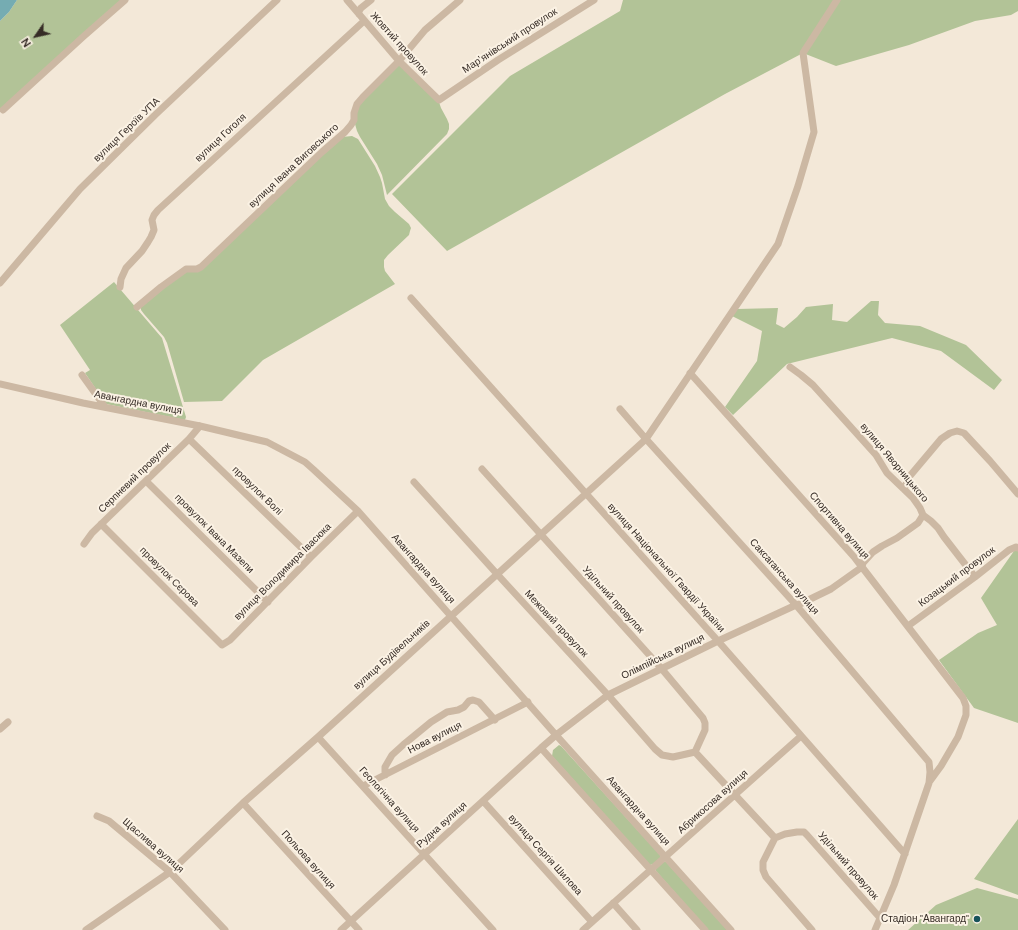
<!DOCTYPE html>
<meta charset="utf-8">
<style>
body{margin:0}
#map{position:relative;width:1018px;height:930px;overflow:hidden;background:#f3e8d8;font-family:"DM Sans",sans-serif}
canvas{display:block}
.north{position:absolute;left:16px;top:16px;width:40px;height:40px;-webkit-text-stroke:3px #fbf2e4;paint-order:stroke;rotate:236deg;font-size:11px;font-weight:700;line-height:16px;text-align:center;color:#362c26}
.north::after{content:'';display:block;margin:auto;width:14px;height:18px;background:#362c26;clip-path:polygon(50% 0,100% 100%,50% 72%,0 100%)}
</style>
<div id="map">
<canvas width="1018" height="930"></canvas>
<div class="north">N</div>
</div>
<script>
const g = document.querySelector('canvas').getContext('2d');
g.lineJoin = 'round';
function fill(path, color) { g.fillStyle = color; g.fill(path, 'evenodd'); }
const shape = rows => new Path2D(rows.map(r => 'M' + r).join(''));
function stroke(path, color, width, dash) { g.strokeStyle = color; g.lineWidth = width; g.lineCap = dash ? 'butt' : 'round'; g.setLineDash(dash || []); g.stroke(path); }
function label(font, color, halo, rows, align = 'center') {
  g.font = font + ' "DM Sans",sans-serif'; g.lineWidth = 4; g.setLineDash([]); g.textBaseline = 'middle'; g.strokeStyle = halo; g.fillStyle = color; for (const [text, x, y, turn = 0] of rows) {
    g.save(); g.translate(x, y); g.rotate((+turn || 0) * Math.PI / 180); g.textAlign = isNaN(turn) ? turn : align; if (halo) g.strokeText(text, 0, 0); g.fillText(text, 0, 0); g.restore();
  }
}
fill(shape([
 [17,0,123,0,0,110,0,21,9,12],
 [623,0,1018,0,1018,11,1011,15,975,21,909,45,836,66,803,53,725,94,447,251,392,194,510,76,620,11],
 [399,64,439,102,441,108,447,119,449,124,449,129,447,134,387,195,382,175,377,164,360,137,357,131,355,124,358,105],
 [352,136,358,139,375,166,380,177,382,183,385,199,389,206,395,212,409,224,411,228,410,231,409,235,388,255,384,260,384,267,385,271,395,284,263,360,222,401,184,402,167,343,164,337,144,314,141,310,141,307,184,272,197,271,342,137],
 [114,282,162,338,186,417,185,420,106,404,85,373,90,370,60,325],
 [871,301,879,301,878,315,885,323,920,326,966,345,1002,380,994,390,941,351,892,338,787,364,733,415,725,407,757,361,762,331,732,316,737,309,778,308,776,324,784,328,797,317,806,307,833,304,832,320,847,322],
 [1018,550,1018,723,974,708,939,660,978,633,997,625,981,598,1014,551],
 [559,745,561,746,661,856,660,858,654,864,650,865,552,756,553,750],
 [1018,819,1018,895,974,879],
 [663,862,666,862,728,930,708,930,656,871,656,869],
 [977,888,1018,899,1018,930,908,930,936,905]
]), '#b2c397');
fill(shape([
 [0,0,17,0,9,12,0,21]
]), '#75acb2');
stroke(shape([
 [347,0,399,61,439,100,498,60,594,0],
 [359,14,359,11,361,8,371,0],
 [3,110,84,36,125,0],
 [0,283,80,189,155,115,277,0],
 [120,287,121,279,126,268,142,251,148,242,151,237,154,230,152,220,154,215,158,210,364,21],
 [411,298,718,641,905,854],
 [137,307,161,287,186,269,197,269,201,267,322,152,345,132,351,125,354,120,354,113,357,104,363,97,399,61,425,30,460,0],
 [790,367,801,375,813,385,876,455,887,473,913,498,920,508,923,515,931,521,938,528,944,537,975,577],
 [690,373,855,558,963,698,966,706,966,715,958,737,941,766,930,781],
 [82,375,105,407],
 [0,384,83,403,200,426,267,442,305,462,314,470,358,511,556,735,731,930],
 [620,409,646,439,796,605,929,762,930,772,929,783,894,885,875,930],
 [189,439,311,557],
 [482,469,661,668,703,718,705,723,705,730,695,752],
 [146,481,268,602],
 [414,482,497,574,608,695,655,749,662,755,673,757,682,755,695,752],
 [904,489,909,477,941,439,950,433,957,431,964,433,990,461,1018,494],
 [101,524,222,645,230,640,311,557,358,511],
 [84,544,92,533,189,439,200,426],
 [908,626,975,577,1009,550,1016,547,1018,548],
 [0,729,8,722],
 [318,737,493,930],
 [541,748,705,930],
 [695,752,775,838],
 [385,775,385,767,392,755,403,745,431,722,447,712,458,710,464,707,469,701,473,700,479,702,495,720],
 [363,786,528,702],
 [483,801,592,922],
 [243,803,359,930],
 [97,816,109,821,170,872,225,930],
 [775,838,785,834,797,832,804,832,807,835,881,919],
 [775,838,763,862,763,870,766,877,812,930],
 [613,903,637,930],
 [86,930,170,872,243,803,318,737,646,439,778,244,798,186,814,132,803,53,837,0],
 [341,930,541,748,556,735,608,695,718,641,796,605,800,604,831,589,862,567,863,563,873,552,882,546,897,538,918,523,923,515],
 [583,930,801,736]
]), '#ccb8a3', 7);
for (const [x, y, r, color] of [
 [977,919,4,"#18535b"]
]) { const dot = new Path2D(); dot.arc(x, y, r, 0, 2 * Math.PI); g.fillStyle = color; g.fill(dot); stroke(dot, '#fbf2e4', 1.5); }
label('10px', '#362c26', '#fbf2e4', [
 ["Марʼянівський провулок",510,41,-33],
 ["Жовтий провулок",399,44,48],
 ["вулиця Героїв УПА",127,130,-44],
 ["вулиця Гоголя",221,138,-43],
 ["вулиця Івана Виговського",294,166,-43],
 ["Авангардна вулиця",138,403,11],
 ["вулиця Яворницького",894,463,50],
 ["Серпневий провулок",135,478,-44],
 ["провулок Волі",257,491,44],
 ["Спортивна вулиця",839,526,49],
 ["провулок Івана Мазепи",214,534,45],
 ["вулиця Національної Гвардії України",666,568,48],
 ["Авангардна вулиця",423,569,48],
 ["вулиця Володимира Івасюка",283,572,-45],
 ["провулок Сєрова",169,577,45],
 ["Саксаганська вулиця",784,577,48],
 ["Козацький провулок",957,577,-37],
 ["Удільний провулок",613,600,48],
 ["Межовий провулок",556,624,47],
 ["вулиця Будівельників",392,655,-42],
 ["Олімпійська вулиця",663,657,-26],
 ["Нова вулиця",435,738,-27],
 ["Геологічна вулиця",389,800,48],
 ["Абрикосова вулиця",713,802,-42],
 ["Авангардна вулиця",638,811,48],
 ["Рудна вулиця",442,825,-42],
 ["Щаслива вулиця",153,846,41],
 ["вулиця Сергія Шилова",545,855,48],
 ["Польова вулиця",308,860,48],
 ["Удільний провулок",848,866,49]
]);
label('10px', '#362c26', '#fbf2e4', [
 ["Стадіон \"Авангард\"",969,919]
], 'right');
</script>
